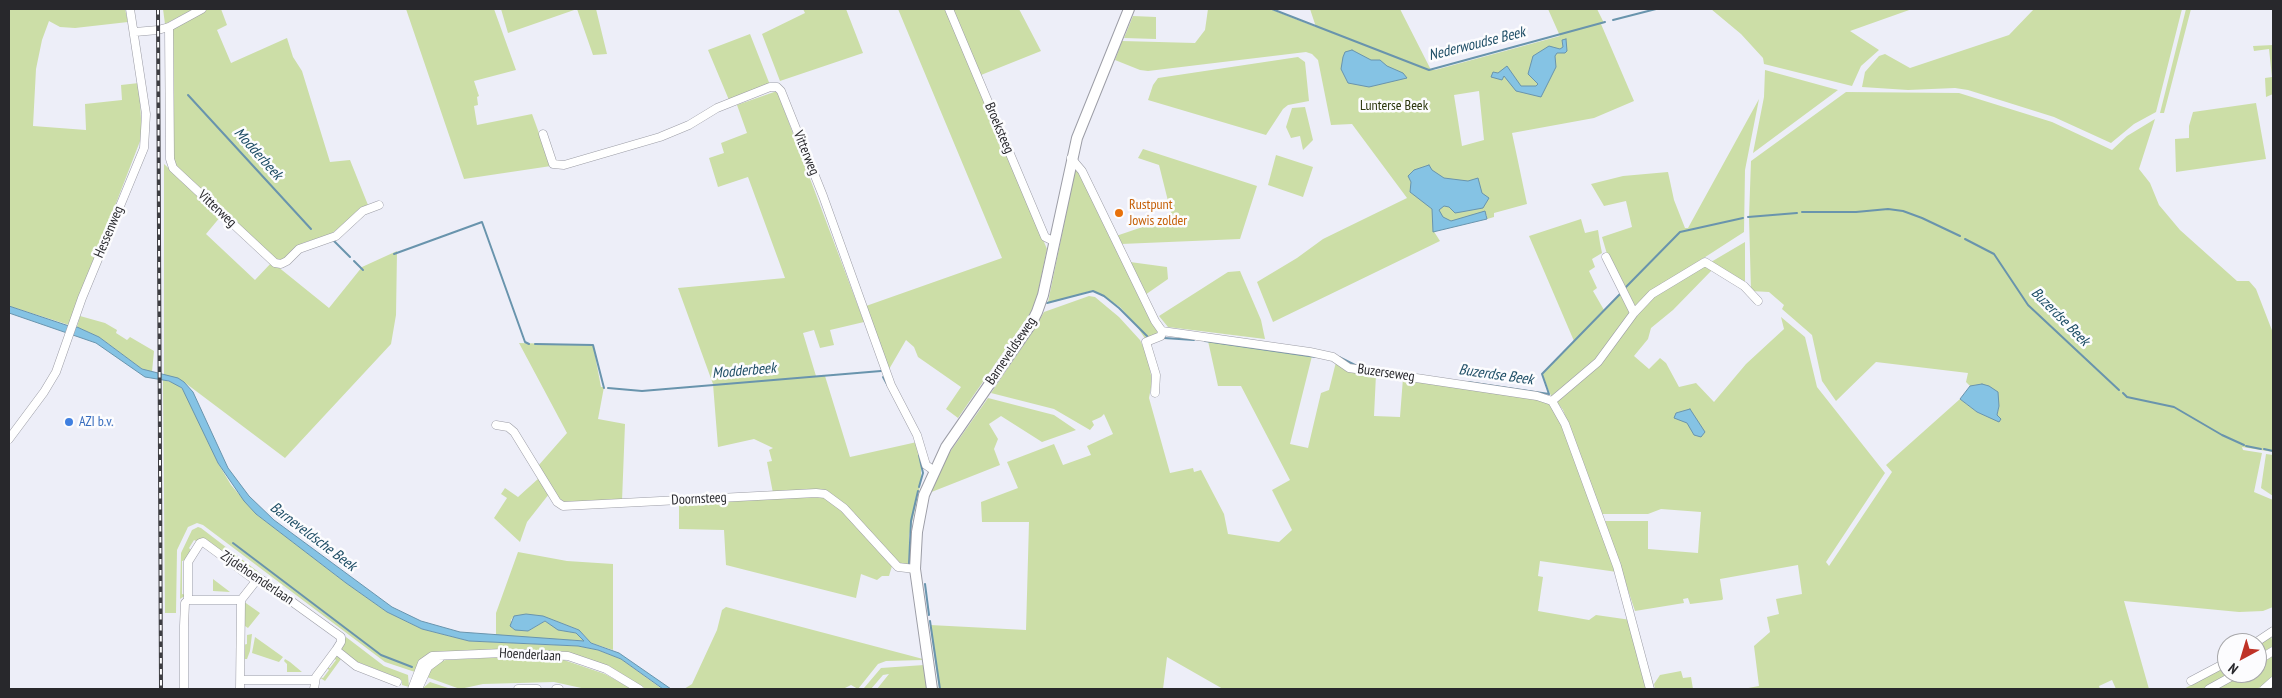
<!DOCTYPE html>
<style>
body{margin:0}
#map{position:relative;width:2282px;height:698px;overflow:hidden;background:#edeef8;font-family:"PT Sans Narrow",sans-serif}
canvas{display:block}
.frame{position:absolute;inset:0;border:10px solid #28282c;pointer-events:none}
.north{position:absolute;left:2217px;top:633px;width:50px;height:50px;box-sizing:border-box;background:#fcfcfe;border:1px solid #a7a7aa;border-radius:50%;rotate:219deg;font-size:14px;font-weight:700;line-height:20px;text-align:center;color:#28282c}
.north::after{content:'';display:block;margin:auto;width:18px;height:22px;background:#bf3226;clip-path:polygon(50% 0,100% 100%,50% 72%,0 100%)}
</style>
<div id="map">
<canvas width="2282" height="698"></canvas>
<div class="frame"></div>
<div class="north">N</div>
</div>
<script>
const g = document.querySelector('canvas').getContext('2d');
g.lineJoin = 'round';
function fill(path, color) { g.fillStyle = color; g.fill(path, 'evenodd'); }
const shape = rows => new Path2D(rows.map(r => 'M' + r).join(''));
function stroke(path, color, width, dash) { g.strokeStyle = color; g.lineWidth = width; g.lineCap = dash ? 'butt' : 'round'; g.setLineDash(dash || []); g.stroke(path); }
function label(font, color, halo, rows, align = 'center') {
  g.font = font + ' "PT Sans Narrow",sans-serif'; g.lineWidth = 5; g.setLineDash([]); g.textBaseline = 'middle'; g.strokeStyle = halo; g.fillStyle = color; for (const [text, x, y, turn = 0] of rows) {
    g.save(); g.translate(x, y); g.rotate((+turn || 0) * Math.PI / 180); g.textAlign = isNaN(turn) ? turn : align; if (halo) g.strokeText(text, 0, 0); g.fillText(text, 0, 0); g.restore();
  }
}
fill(shape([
 [9,9,125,9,128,22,75,28,60,27,49,21,42,40,36,69,33,126,86,130,85,104,122,100,121,85,139,83,142,136,69,325,9,306],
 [163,9,194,9,165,24],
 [205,9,221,9,227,25,217,30,231,63,287,38,293,57,302,71,330,162,350,160,368,205,331,234,303,243,284,260,279,261,274,258,174,165,173,28],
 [406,9,494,9,516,70,474,81,479,96,477,97,478,105,474,106,477,125,532,114,551,166,464,179],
 [501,9,596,9,607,54,593,55,577,9,508,33],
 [803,9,846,9,863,53,780,81,762,34,805,13],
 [898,9,946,9,1047,249,1037,297,1031,312,958,418,946,409,961,387,918,357,914,347,906,340,888,371,866,306,1002,258],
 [952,9,1019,9,1041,51,981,75],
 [1208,9,1270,9,1316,27,1310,9,1400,9,1431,70,1435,70,1560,36,1548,9,1597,9,1604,23,1601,24,1634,101,1594,118,1512,133,1527,204,1494,213,1494,217,1487,219,1487,215,1433,230,1440,241,1273,322,1257,282,1297,258,1323,239,1407,198,1352,124,1331,125,1318,60,1312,54,1306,52,1148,71,1140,70,1115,60,1122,41,1195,43,1205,30],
 [1479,91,1484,140,1462,146,1454,95],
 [1711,9,1912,9,1850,31,1879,50,1861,66,1852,86,1764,64,1763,58,1741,34],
 [2034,9,2182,9,2156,112,2134,124,2111,143,2054,117,1968,90,1955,88,1908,90,1862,87,1865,72,1879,56,1885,54,1910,68,2009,35],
 [2186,9,2191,9,2164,113,2160,113],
 [1133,16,1156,17,1156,39,1124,38],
 [750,34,770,85,729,100,708,50],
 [2273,45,2273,94,2266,97,2265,78,2272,77,2269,49,2254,51,2253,46],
 [1298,57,1305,62,1309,101,1288,105,1283,109,1266,135,1148,100,1153,85,1158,78],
 [1765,70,1838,90,1753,153,1764,97],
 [777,91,864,322,830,330,834,345,820,348,814,330,803,333,816,376,825,376,850,457,917,442,921,461,921,481,909,536,909,566,900,565,828,493,773,493,767,462,772,461,769,450,773,448,754,439,718,447,713,384,678,288,785,278,748,177,718,187,709,158,724,153,721,143,747,133,737,105],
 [1846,92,1959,93,2052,122,2112,150,2127,136,2155,119,2139,169,2150,183,2159,205,2180,230,2237,281,2249,281,2256,289,2273,333,2273,452,2242,447,2243,450,2262,453,2254,492,2273,500,2273,607,2263,611,2239,612,2124,601,2149,689,2116,689,2112,680,2099,686,2100,689,1743,689,1759,686,1754,646,1770,632,1767,617,1779,614,1776,599,1802,594,1798,565,1720,579,1723,599,1722,600,1690,604,1688,598,1683,599,1684,603,1635,611,1605,521,1648,521,1648,549,1698,553,1701,512,1661,509,1648,514,1602,514,1563,410,1556,401,1601,363,1642,307,1655,295,1707,264,1713,269,1673,310,1651,328,1648,339,1634,356,1649,369,1660,358,1666,363,1679,387,1696,383,1714,402,1746,364,1784,329,1781,317,1805,337,1817,387,1885,473,1826,562,1829,566,1892,472,1886,465,1960,399,1977,412,1990,417,1997,415,1999,406,1975,386,1970,386,1966,382,1968,373,1876,362,1836,401,1822,381,1812,335,1782,309,1784,305,1769,292,1751,291,1749,217,1751,161],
 [1688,411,1691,426,1676,413],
 [1759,99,1745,170,1744,232,1651,292,1635,309,1607,254,1602,237,1632,227,1626,201,1604,206,1591,184,1623,176,1668,172,1674,200,1685,228,1688,228],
 [2256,103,2266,159,2176,172,2175,139,2189,138,2189,126,2193,112],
 [1305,107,1313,140,1303,150,1300,136,1291,138,1286,127,1292,108],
 [1143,149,1257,186,1240,239,1121,244,1116,236,1172,217,1159,165,1138,158],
 [1276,155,1313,167,1303,197,1268,185],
 [164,164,221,216,206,234,255,280,272,262,329,308,362,267,397,251,396,315,391,344,285,458,184,382,164,375],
 [1076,166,1159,335,1146,340,1136,325,1120,307,1093,290,1054,302,1048,302],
 [1581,219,1585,233,1598,230,1600,243,1602,253,1592,259,1595,267,1589,271,1597,288,1593,291,1604,310,1621,292,1632,312,1601,357,1552,398,1542,375,1574,341,1529,236],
 [1745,242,1745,282,1741,282,1711,262],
 [1130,262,1167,267,1168,279,1145,295],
 [1240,271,1261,320,1265,339,1168,327,1159,316,1228,272],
 [1089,296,1095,297,1119,317,1140,340,1148,357,1150,369,1152,382,1149,398,1170,473,1193,468,1194,472,1201,470,1224,514,1228,534,1279,542,1292,530,1272,490,1290,480,1241,386,1218,386,1208,341,1312,356,1290,444,1308,448,1321,393,1329,390,1336,362,1376,374,1374,416,1400,417,1403,378,1544,400,1556,408,1617,572,1540,561,1538,576,1543,577,1538,611,1589,620,1596,615,1631,620,1649,689,1223,689,1167,657,1163,689,939,689,930,625,1026,630,1029,522,982,522,981,502,1018,488,1007,462,1054,444,1063,465,1091,455,1087,446,1113,434,1104,414,1101,417,1092,421,1094,425,1090,430,1054,409,991,393,1031,334,1044,312],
 [80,316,105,323,117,330,116,333,127,340,130,337,154,351,152,372,142,369,99,337,77,327],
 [519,343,593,345,601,387,604,387,598,419,625,424,622,501,569,504,560,502,538,466,567,433],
 [163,380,175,383,186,392,218,463,231,485,256,514,346,583,387,612,422,629,469,641,578,646,598,650,621,659,662,689,646,689,609,666,569,653,554,651,516,649,454,652,415,672,385,662,203,525,197,523,188,527,177,550,176,613,165,613],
 [988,398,1054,415,1076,430,1042,442,1001,416,989,424,998,439,994,449,1000,465,929,493,945,459],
 [2266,454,2273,455,2273,496,2261,488],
 [539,478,549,494,527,522,520,542,494,518,507,498,501,494,505,488,518,497],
 [819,496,828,498,841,508,892,566,889,576,882,576,877,580,861,574,856,598,726,565,724,530,679,529,679,504],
 [198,527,201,528,342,636,261,575,256,576,252,573,253,570,236,557,233,560,203,538,198,542,194,540,189,548,191,550,186,560,182,561,182,594,186,595,180,599,181,553,192,530],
 [518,552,567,561,613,564,613,650,591,643,579,630,550,619,514,616,511,620,512,628,528,631,545,621,560,630,576,633,584,641,496,636,496,613],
 [213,579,230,592,213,591],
 [243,601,260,613,248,628,242,624],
 [726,607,923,659,923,660,886,661,878,664,858,689,851,685,843,689,684,689,692,684,717,630,722,610],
 [252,634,250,651,247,659,243,659,243,645,247,644,247,635],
 [2271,635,2273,646,2257,656,2257,644],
 [255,637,283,657,279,662,252,653],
 [346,637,384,666,408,675,409,687,402,685,402,681,393,676,355,661,341,649],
 [336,655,341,659,325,681,319,677,323,678,329,670,326,667,330,668,336,660,333,657],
 [2273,656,2273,675,2265,685,2256,689,2216,689,2244,673,2257,673,2257,665],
 [502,657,561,659,605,674,632,689,586,689,554,682,483,684,460,689,424,676,438,662,446,660],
 [285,659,290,662,302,672,287,672,287,664,284,661],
 [2227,664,2227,673,2229,673,2203,689,2184,689],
 [924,665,927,689,877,689,889,674,883,675,871,689,864,688,881,668],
 [1681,671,1683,678,1691,677,1693,689,1655,689,1654,684,1660,675],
 [430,682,451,689,422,689]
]), '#ccdea7');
const water = shape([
 [1566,39,1567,51,1565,53,1557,53,1555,56,1556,67,1541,97,1516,91,1504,76,1502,80,1491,77,1493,72,1498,73,1507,66,1521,86,1536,86,1538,84,1528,74,1533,56,1549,46,1560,49,1563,47,1562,40,1566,39],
 [1352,50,1371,60,1380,60,1387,66,1403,73,1407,78,1369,87,1348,83,1341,69,1343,57,1345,52,1352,50],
 [1429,165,1432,170,1444,178,1468,181,1478,178,1482,193,1489,198,1483,208,1461,212,1455,213,1449,207,1444,206,1439,210,1443,217,1451,221,1485,211,1487,219,1433,232,1432,209,1410,192,1411,182,1408,176,1414,170,1429,165],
 [9,306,75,328,77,327,99,337,142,369,178,378,184,382,193,392,228,468,249,496,274,520,392,607,421,621,460,632,584,641,576,633,558,630,545,621,528,631,515,630,510,626,514,616,526,614,543,616,579,630,591,643,619,653,671,689,663,689,621,659,598,650,578,646,469,641,422,629,387,612,346,583,256,514,244,501,218,463,182,388,169,381,145,377,96,343,9,313,9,306],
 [1982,384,1989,386,1998,392,1999,406,1997,415,2001,419,1999,422,1977,412,1960,399,1970,386,1982,384],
 [1690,409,1705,432,1701,437,1694,435,1687,423,1674,418,1676,413,1690,409]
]);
fill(water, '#85c3e4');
stroke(water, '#6994ad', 1);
stroke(shape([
 [1272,9,1429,70,1605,22],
 [1613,20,1656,9],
 [188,95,311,229],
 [1802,212,1856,212,1888,209,1903,211,1922,218,1960,236],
 [1748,217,1797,213],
 [1965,239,1994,254,2028,305,2119,390],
 [334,241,350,257],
 [394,254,482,222,525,342,529,344],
 [354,261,363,270],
 [1624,289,1680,232,1743,218],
 [1047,303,1093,291,1104,296,1119,308,1148,337],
 [1164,338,1194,340],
 [1205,341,1316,357],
 [535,344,593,345,604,388],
 [1339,357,1357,366],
 [883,377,888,386],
 [1468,382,1549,394,1542,374,1621,293],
 [608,388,642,391,881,371],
 [2123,393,2127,397,2174,407,2222,435,2244,445],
 [2246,446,2261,449],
 [2264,449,2273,451],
 [919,455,923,473,919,487],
 [233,543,381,655,412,667],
 [909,565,911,521,918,491],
 [925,584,929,615],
 [930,621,940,689]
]), '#6994ad', 2);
const minor = shape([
 [949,9,1045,237,1055,242],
 [169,27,170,159,173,168,275,263,281,264,287,261,299,249,336,236,363,211,379,205],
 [135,32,158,30,169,27,202,9],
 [543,134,553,164,564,165,660,137,689,125,717,108,770,87,777,87,781,91,823,196,891,385,917,435,926,465,933,470],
 [1071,158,1082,171,1155,321,1162,331,1310,352,1333,357,1349,368,1537,396,1552,401,1565,424,1617,566,1650,689],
 [1606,257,1634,313],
 [1155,393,1156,375,1146,342,1161,336,1162,331],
 [1552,401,1598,362,1634,313,1652,294,1705,262,1744,286,1758,301],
 [496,425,508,427,514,432,557,502,563,506,816,493,825,494,844,508,898,567,915,569],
 [9,439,44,392,56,372,82,298,144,148,146,114,130,9],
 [188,600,241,600],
 [2255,643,2273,631],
 [2257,661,2273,651],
 [241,680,314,680],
 [2191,681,2227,662],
 [184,689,184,626,185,603,188,600,188,562,200,543,203,542,256,581,262,580,341,637,341,642,336,650,356,666,397,682],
 [240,689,241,600,256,581],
 [314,689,316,677,336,650],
 [412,689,422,663,432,656,503,653,568,656,606,669,639,689],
 [418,689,428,667,440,658],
 [518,689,537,689],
 [556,689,559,689],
 [2209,689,2238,673],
 [2264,689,2273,681]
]);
const major = shape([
 [932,689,915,569,917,532,924,495,946,447,1031,324,1037,312,1043,295,1077,138,1129,9]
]);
stroke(minor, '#9c9da6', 9);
stroke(major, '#9c9da6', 12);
stroke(minor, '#fff', 8);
stroke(major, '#fff', 10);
const rail = shape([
 [158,9,161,689]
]);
stroke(rail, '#3d3d42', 4);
stroke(rail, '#fcfcfe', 2, [5.5]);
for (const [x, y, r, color] of [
 [1119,213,5,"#e8710a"],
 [69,422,5,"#3f7fe0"]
]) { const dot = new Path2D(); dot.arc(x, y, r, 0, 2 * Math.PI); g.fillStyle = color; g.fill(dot); stroke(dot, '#fcfcfe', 2); }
label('14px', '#2c370c', '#fcfcfe', [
 ["Lunterse Beek",1394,106]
]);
label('14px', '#28282c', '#fcfcfe', [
 ["Broeksteeg",999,128,67],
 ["Vitterweg",806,153,68],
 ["Vitterweg",217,209,43],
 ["Hessenweg",109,232,-67],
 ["Barneveldseweg",1011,351,-56],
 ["Buzerseweg",1386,373,8],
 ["Doornsteeg",699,499,-3],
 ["Zijdehoenderlaan",257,578,34],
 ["Hoenderlaan",530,655,3]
]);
label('14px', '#c56008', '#fcfcfe', [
 ["Rustpunt",1129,205],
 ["Jowis zolder",1129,221]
], 'left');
label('14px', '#366cbe', '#fcfcfe', [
 ["AZI b.v.",79,422]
], 'left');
label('italic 15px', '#1d4d65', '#fcfcfe', [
 ["Nederwoudse Beek",1477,44,-14],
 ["Modderbeek",258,154,48],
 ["Buzerdse Beek",2060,317,45],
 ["Modderbeek",744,371,-5],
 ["Buzerdse Beek",1496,375,8],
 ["Barneveldsche Beek",313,537,37]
]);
</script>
